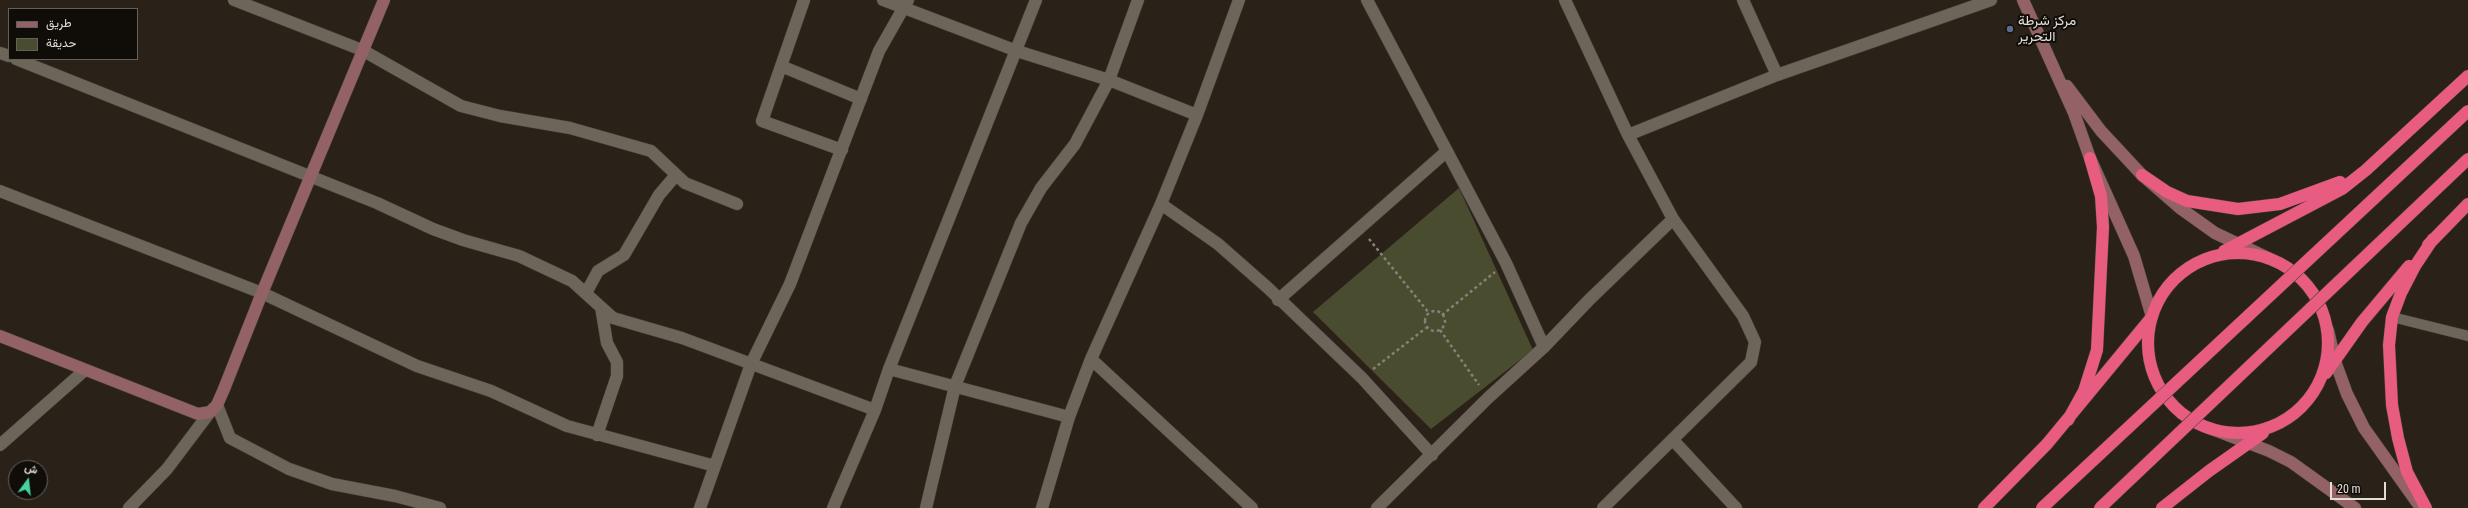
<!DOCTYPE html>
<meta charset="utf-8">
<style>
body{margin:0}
#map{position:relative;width:2468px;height:508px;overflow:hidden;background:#2a2219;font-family:"Roboto Condensed",Vazirmatn,sans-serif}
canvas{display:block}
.legend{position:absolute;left:8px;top:8px;width:130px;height:52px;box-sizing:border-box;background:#100d09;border:1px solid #64615c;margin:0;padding:5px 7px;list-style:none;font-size:12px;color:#e3ded8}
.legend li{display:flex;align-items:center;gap:8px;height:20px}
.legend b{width:20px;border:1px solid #64615c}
.north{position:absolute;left:8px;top:460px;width:40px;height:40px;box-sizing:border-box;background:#100d09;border:1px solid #64615c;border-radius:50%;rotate:15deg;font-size:11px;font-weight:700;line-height:16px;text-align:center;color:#e3ded8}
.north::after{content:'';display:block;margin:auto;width:14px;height:18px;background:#45d49f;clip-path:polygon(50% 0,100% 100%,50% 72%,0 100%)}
.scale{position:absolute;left:2330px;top:482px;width:56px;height:18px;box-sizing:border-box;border:2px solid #e3ded8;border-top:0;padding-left:5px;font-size:12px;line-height:14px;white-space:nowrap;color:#e3ded8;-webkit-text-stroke:3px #100d09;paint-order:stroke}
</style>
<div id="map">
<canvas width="2468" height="508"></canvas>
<ul class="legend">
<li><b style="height:5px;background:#936266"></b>طريق</li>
<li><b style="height:11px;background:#494c2f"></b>حديقة</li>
</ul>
<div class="north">ش</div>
<div class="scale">20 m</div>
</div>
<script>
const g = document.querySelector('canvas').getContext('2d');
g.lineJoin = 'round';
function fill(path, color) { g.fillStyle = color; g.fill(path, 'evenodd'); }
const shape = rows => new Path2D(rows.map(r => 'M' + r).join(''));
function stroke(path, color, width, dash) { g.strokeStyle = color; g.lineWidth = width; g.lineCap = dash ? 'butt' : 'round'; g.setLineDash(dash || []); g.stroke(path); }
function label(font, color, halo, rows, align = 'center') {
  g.font = font + ' "Roboto Condensed",Vazirmatn,sans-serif'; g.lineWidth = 4; g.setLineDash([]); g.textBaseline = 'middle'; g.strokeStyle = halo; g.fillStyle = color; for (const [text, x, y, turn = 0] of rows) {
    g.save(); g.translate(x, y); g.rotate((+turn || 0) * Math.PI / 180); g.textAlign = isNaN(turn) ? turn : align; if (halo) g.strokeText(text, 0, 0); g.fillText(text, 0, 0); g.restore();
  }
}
fill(shape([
 [1459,188,1533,350,1431,429,1313,312]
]), '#494c2f');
const lane = shape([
 [2392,317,2468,336]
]);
const street = shape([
 [234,0,362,50,461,106,500,116,570,128,651,151,685,183,737,204],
 [804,0,762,121,842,150],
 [883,0,1017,51,1109,80,1197,115],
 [1367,0,1506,263,1544,347],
 [1565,0,1628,135,1673,219,1743,316,1755,342,1751,362,1603,508],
 [1743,0,1777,75],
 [0,53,9,56],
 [16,59,377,203,433,229,463,240,519,256,572,281,613,318,682,338,875,410],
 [781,66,861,99],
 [1628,135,1777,75,1991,0],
 [0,191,262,293,417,366,491,391,567,426,715,466],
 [1161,204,1218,244,1268,288,1362,378,1432,455],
 [586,293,598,271,624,255,659,195,676,175],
 [1278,300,1447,151],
 [1091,359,1252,508],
 [889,369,1069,417],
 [217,405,230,438,289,469,332,484,395,496,440,508],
 [597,435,617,376,617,362,607,343,601,307],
 [1673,440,1736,508],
 [0,445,85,370],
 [129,508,167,469,210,412],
 [700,508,751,364,790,284,879,51,908,0],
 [833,508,875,410,889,369,1036,0],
 [926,508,955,386,1021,223,1041,188,1075,144,1109,80,1138,0],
 [1042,508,1069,417,1091,359,1161,204,1197,115,1239,0],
 [1377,508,1488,398,1544,347,1589,300,1673,219]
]);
const secondary = shape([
 [2023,0,2074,113,2090,158,2134,256,2152,317],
 [2067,86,2101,131,2142,175,2180,208,2215,233,2268,258],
 [2328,330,2335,361,2347,394,2364,428,2421,508],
 [0,336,198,414,210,412,217,405,224,389,262,293,384,0],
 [2209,428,2269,451,2291,462,2355,508]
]);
const highway = shape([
 [2142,175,2167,192,2187,201,2238,209,2280,204,2340,182],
 [2428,245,2468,204],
 [2224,251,2342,189,2366,170,2468,76],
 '2148 343a90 90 0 1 1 180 0a90 90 0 1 1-180 0Z',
 [2326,373,2362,322,2409,266],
 [2068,420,2084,391,2097,350,2103,227,2101,196,2090,158],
 [1984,508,2047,444,2151,318],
 [2162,508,2209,471,2263,433],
 [2426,508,2407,472,2398,438,2392,405,2389,345,2392,317,2401,293,2415,266,2433,239]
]);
stroke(lane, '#453e37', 11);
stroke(street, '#453e37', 13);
stroke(secondary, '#453e37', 13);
stroke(highway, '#453e37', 13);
stroke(shape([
 [1369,239,1429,313],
 '1425 321a10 10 0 1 1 20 0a10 10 0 1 1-20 0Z',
 [1442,315,1495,272],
 [1440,330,1479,385],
 [1373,369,1426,328]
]), '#878179', 2.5, [3, 3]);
stroke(lane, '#6e655a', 10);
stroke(street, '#6e655a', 12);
stroke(secondary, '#936266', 12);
stroke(highway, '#e85c82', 12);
const highwayBridge = shape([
 [2042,508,2468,111],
 [2100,508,2468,159]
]);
stroke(highwayBridge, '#453e37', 13, []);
stroke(highwayBridge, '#e85c82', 12);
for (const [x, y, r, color] of [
 [2010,29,4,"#5c6f8a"]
]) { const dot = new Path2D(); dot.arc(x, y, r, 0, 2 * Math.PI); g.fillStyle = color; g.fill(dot); stroke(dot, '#100d09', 1.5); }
label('14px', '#e3ded8', '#100d09', [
 ["مركز شرطة",2018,21],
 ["التحرير",2018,37]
], 'left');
</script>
